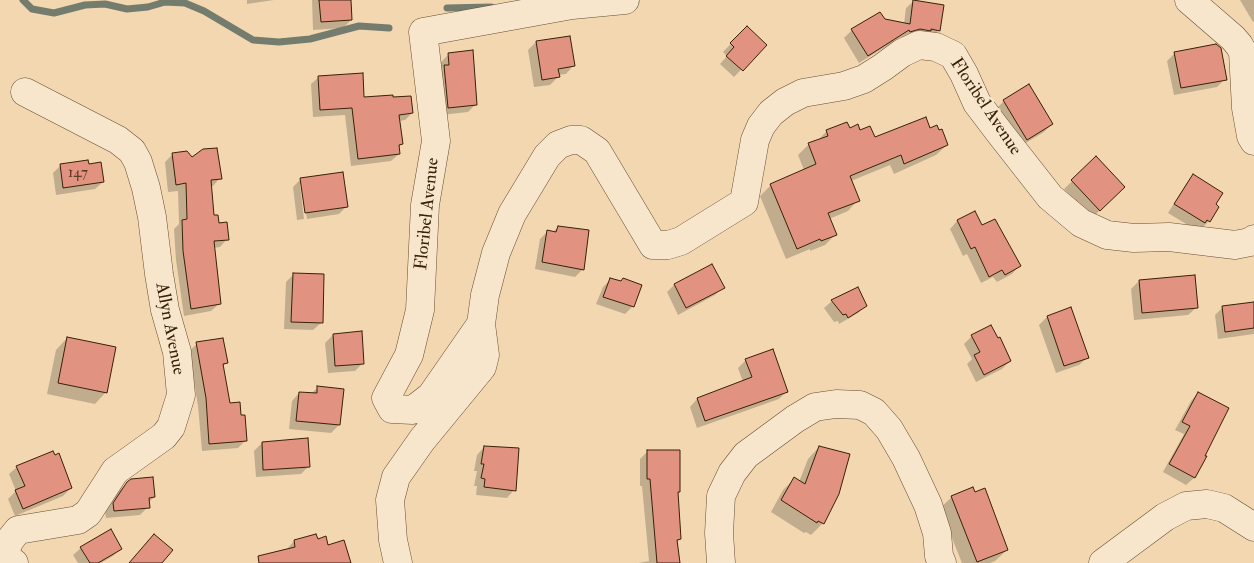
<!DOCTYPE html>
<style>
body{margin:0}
canvas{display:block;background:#f2d7b1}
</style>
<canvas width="1254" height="563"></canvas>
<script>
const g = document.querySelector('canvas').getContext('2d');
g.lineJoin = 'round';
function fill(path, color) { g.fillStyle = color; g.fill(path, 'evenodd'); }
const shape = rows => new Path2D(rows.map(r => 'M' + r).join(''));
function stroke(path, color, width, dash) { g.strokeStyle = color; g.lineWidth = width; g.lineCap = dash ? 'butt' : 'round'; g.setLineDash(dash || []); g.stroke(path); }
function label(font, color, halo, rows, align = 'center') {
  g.font = font + ' "IM FELL Double Pica",serif'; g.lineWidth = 5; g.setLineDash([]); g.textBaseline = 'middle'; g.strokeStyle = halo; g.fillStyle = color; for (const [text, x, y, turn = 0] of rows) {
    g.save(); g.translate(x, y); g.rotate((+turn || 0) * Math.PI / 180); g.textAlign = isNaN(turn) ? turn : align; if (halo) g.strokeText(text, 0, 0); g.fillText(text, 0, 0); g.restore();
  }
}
fill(shape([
 [247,0,274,0,247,4],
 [312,0,350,0,351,20,343,28,313,30],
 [1240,0,1254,0,1254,21,1253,22],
 [914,1,939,30,931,38,902,39,901,37,859,63,844,38,852,30,884,21,904,24,906,8],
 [747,27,765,45,734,77,720,64,727,56,723,52],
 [536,42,573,66,566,74,558,75,558,77,550,85,534,87,528,50],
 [1175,53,1225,79,1217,87,1174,95,1167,61],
 [449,54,476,104,468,112,441,115,437,74,441,70,441,62],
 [319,77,362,98,412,113,405,120,399,121,402,143,398,148,399,154,391,161,351,166,345,115,313,117,311,84],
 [1004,101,1052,124,1044,132,1019,147,996,109],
 [849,129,860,132,874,139,930,130,947,145,936,155,894,174,890,165,851,181,858,200,848,211,829,219,836,234,825,245,810,251,810,249,786,259,760,196,771,185,804,170,798,155,809,144,817,141,827,131],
 [173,154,191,159,220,178,213,186,210,186,213,216,227,239,220,247,213,248,219,304,211,311,184,316,176,260,174,229,179,224,178,191,168,192,165,162],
 [1096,158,1124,187,1092,218,1064,189],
 [61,165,88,165,103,182,95,189,56,195,53,173],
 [1193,176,1214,205,1209,221,1201,229,1196,230,1168,213,1186,184],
 [301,179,347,206,339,214,307,219,302,184,300,184,304,219,297,220,293,187],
 [974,212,981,227,1019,266,1012,274,997,282,993,277,981,283,967,254,963,256,950,229,957,221],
 [558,227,583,269,575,277,535,269,540,239,548,231,552,233],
 [294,274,321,323,313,330,284,329,286,282],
 [611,279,620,282,623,279,640,285,632,307,625,314,596,304,603,287],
 [1139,281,1196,308,1188,315,1134,320,1131,289],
 [674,285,723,287,715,295,678,315,667,292],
 [858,289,866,305,858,313,839,324,838,321,834,322,824,308,832,301],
 [1254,303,1254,334,1218,339,1215,315,1223,307],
 [1071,309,1087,358,1079,365,1056,373,1039,325,1047,317],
 [333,335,363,363,355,371,328,373,325,343],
 [972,336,1010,361,1002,369,976,382,967,364,972,359,964,344],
 [67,338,106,392,95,404,47,394,56,350],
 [197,344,226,363,222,367,229,404,246,440,238,448,202,451,198,406,189,351],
 [746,360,786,392,779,399,697,428,690,407,697,399,743,382,738,368],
 [318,387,339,425,331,433,289,429,292,401,299,393,311,394],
 [1198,393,1204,456,1205,457,1194,478,1186,485,1163,472,1184,434,1175,430,1191,401],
 [262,443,309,466,301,474,256,477,254,451],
 [484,447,514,490,507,498,476,495,477,486,474,486,477,471,474,471,477,455],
 [819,447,837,493,823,523,811,535,806,532,804,533,771,512,783,490,794,479,799,482,808,459],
 [648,451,677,493,680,539,676,543,679,563,638,563,649,561,642,486,640,486,640,459],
 [17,467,71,488,63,496,15,516,8,499,16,491,9,474],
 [127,483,154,497,148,503,148,507,140,515,106,518,105,512,119,491],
 [952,497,1007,550,995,561,990,563,962,563,940,508],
 [317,540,347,563,282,563,287,549,294,541],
 [81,548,121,548,113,556,101,563,78,563,73,555]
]), '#0003');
stroke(shape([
 [23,0,32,9,54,13,85,5,105,4,127,9,148,7,165,2,185,3,204,11,253,40,279,42,310,39,359,26,389,28],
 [447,8,491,7]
]), '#747c6e', 7);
const building = shape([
 [319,0,351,0,352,20,321,22,319,0],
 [913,0,944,5,940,31,931,29,931,31,920,29,910,32,909,30,868,56,851,29,880,12,885,19,910,24,913,0],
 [747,26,767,45,743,71,726,56,734,47,730,43,747,26],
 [570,36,575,66,558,69,560,77,542,80,536,41,570,36],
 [1216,44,1221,48,1227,80,1181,88,1174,52,1216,44],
 [473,50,477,105,448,108,444,65,449,65,448,53,473,50],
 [363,73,364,97,393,95,393,97,411,96,413,113,399,115,403,144,399,145,400,154,358,159,352,108,320,110,318,76,363,73],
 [1029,84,1053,124,1027,140,1003,100,1029,84],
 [926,117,930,128,937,125,939,130,942,129,948,145,904,164,901,155,850,176,860,201,828,213,837,235,821,241,820,239,797,249,770,184,816,164,808,143,828,136,826,130,847,122,850,128,858,124,860,130,870,126,875,137,926,117],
 [217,148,222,179,211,180,214,215,218,215,219,223,227,222,229,240,214,241,221,304,191,309,183,251,182,220,187,219,186,183,176,185,172,153,187,151,192,157,203,149,217,148],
 [1096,156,1125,187,1100,211,1071,180,1096,156],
 [88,160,89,164,101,162,104,182,63,188,60,164,88,160],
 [343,172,348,207,305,213,300,178,343,172],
 [1193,174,1223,193,1216,204,1219,207,1210,222,1207,220,1205,223,1174,204,1193,174],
 [975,211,982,225,995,219,1021,266,1005,275,1002,270,989,277,975,247,971,249,957,220,975,211],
 [558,226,589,230,584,270,542,262,547,230,556,232,558,226],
 [712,264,725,288,686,308,674,284,712,264],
 [293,273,324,274,323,323,291,322,293,273],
 [1195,275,1198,308,1142,313,1139,280,1195,275],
 [610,278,621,281,623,278,642,285,634,307,603,297,610,278],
 [858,287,867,306,848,318,846,314,843,315,831,300,858,287],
 [1254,302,1254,328,1225,332,1222,306,1254,302],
 [1071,307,1089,358,1064,366,1047,316,1071,307],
 [991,325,998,338,1000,337,1011,361,984,375,974,355,980,352,971,335,991,325],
 [362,331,364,364,335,366,333,334,362,331],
 [67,337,116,347,107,393,58,383,67,337],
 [223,338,228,363,223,364,230,403,240,402,241,415,245,415,247,441,209,444,206,398,196,342,223,338],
 [773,349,788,392,705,421,697,398,752,377,745,359,773,349],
 [317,386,344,389,340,425,296,421,299,392,317,393,317,386],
 [1198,392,1229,408,1205,456,1207,456,1195,478,1169,464,1190,426,1182,422,1198,392],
 [308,438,310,467,263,470,262,442,308,438],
 [484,446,519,448,516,491,484,487,485,479,481,478,484,464,481,464,484,446],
 [819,446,850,454,839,494,824,524,818,521,817,523,781,500,794,477,805,484,819,446],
 [647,450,680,450,680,492,678,492,681,539,677,540,680,563,657,563,650,479,647,479,647,450],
 [53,451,55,455,59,453,72,488,23,509,15,490,25,486,16,466,53,451],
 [153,477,155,497,149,498,150,508,114,511,113,503,127,482,131,479,153,477],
 [973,487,975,492,985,488,1008,550,977,562,951,496,973,487],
 [111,529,122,549,98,563,90,563,80,547,111,529],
 [154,534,173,550,162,563,129,563,154,534],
 [316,534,318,539,326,536,328,545,344,540,351,563,259,563,258,556,295,547,294,540,316,534]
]);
fill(building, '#e19281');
stroke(building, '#382108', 1);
const minor = shape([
 [1189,0,1233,38,1239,45,1243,52,1246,108,1251,136,1254,141],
 [481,324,431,396,413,410,392,409,386,398,409,355,420,310,425,205,436,141,423,32,572,5,625,0],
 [14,563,9,561,5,551,10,540,18,530,78,520,88,513,115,471,164,436,171,427,181,395,177,352,165,310,159,274,152,217,146,188,138,162,132,151,118,140,25,92],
 [398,563,393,540,390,500,396,477,422,440,482,367,485,355,481,324,485,295,496,253,512,214,547,156,558,145,571,140,581,140,597,151,653,245,668,245,681,241,744,202,755,140,761,126,771,113,785,102,803,93,844,86,864,79,883,67,902,53,919,45,936,47,953,55,964,74,977,103,999,132,1050,197,1081,223,1107,235,1134,238,1169,237,1235,245,1250,242,1254,239],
 [721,563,719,533,721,496,732,473,746,455,795,419,815,407,836,404,860,405,874,412,889,429,906,458,928,505,937,533,939,556,942,563],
 [1103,563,1165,517,1186,506,1207,504,1224,508,1254,527]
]);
stroke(minor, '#664e32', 29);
stroke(minor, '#f7e5cc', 28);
label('15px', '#623d26', null, [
 ["147",78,174]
]);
label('18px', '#382108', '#f7e5cc', [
 ["Floribel Avenue",985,107,56],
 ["Floribel Avenue",428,214,-84],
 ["Allyn Avenue",169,329,79]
]);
</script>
